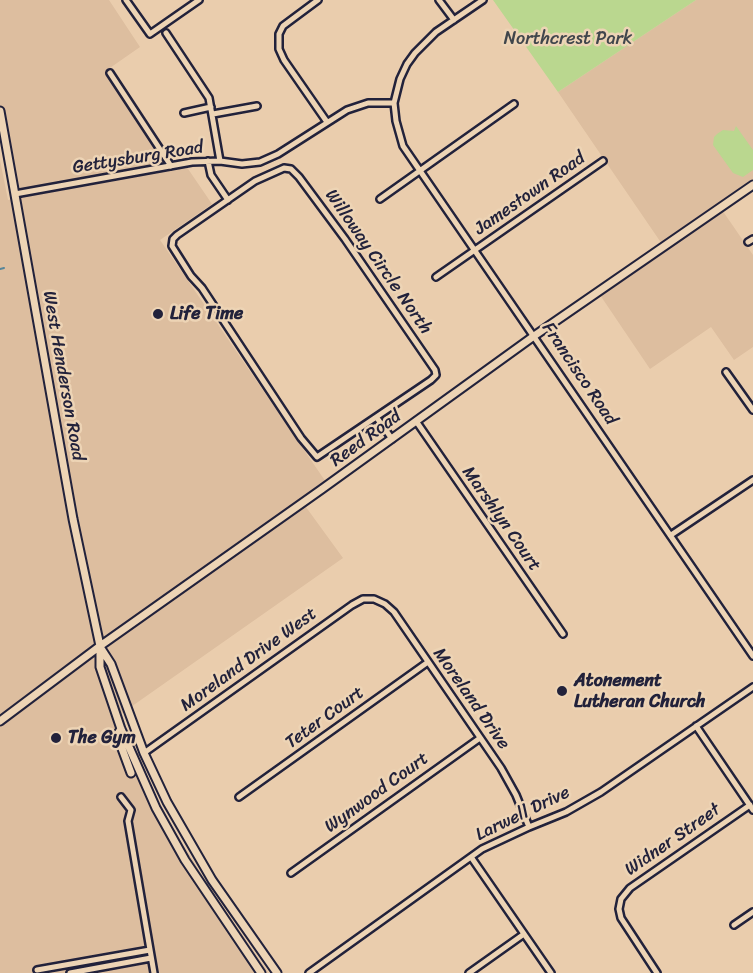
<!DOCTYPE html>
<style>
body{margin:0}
canvas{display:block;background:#eacdad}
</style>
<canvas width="753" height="973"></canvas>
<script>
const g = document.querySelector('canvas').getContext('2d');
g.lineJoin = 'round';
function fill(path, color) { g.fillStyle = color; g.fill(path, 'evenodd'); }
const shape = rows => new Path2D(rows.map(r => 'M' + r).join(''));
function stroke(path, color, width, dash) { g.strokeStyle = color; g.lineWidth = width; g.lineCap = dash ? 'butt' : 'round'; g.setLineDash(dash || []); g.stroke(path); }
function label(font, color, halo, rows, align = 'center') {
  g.font = font + ' Sriracha,sans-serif'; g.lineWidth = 5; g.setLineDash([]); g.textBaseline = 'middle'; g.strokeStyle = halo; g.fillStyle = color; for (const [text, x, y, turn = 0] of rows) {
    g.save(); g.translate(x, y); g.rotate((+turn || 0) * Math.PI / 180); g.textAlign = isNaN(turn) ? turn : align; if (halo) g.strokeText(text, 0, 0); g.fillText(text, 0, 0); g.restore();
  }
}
fill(shape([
 [0,0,109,0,140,47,107,70,171,165,184,163,212,204,160,240,328,485,303,503,343,558,118,716,144,783,215,895,269,973,0,973,0,160,8,200,120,180,117,176,15,194,0,111],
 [696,0,753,0,753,184,720,207,753,255,753,347,734,360,711,327,650,369,598,292,664,247,558,92]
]), '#ddbe9f');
fill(shape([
 [493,0,696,0,558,92],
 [736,126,753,150,753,170,743,177,733,173,713,145,714,137,717,134,723,130,734,131]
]), '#bad78f');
stroke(shape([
 [0,269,4,268]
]), '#568599', 2);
const minor = shape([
 [126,0,150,34,199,0],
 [318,0,283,26,279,34,279,49,284,60,327,122],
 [439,0,454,20],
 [483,0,436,32,415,53,407,64,400,79,394,103,396,121,403,146,753,656],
 [166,33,209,98,220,161],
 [110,73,171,166],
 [184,113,211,107],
 [213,114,257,106],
 [208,161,211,175,228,200],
 [284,168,291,169,299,177,345,239,435,370,436,375,431,380,317,457,301,438,202,288,191,276,172,246,173,239,177,235,255,181,284,168],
 [15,194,192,162,220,161,242,164,260,162,278,154,347,110,368,103,394,103],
 [380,199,514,104],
 [748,242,753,239],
 [436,277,603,161],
 [726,372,753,410],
 [377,418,392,439],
 [416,421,563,634],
 [671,535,753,480],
 [696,726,753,810],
 [144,753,352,605,363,599,374,599,385,604,394,612,501,768,516,795,529,827],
 [121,797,131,810,128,821,154,973],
 [239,797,428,662],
 [471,857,551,973],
 [291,873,480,738],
 [734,925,753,912],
 [37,970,150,950],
 [70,973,151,958],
 [309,973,482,849,529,827,566,812,601,792,753,687],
 [469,973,524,934],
 [657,973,621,918,619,909,621,899,630,888,750,805]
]);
const secondary = shape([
 [0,111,73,519,100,646,100,667,121,729,156,808,185,860,261,973],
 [100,647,111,664,144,753,167,802,212,880,277,973],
 [0,721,100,646,322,489,534,336,753,185],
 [121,729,117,735,131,773]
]);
stroke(minor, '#22223b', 10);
stroke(secondary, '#22223b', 11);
stroke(minor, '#edd4b5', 5);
stroke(secondary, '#edd4b5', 7);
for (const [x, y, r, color] of [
 [158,314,6,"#22223b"],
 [562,691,6,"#22223b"],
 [56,738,6,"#22223b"]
]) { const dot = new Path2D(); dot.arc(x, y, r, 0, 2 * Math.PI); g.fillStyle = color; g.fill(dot); stroke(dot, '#edd4b5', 2); }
label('18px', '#40464c', '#edd4b5', [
 ["Northcrest Park",568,39]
]);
label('18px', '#22223b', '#edd4b5', [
 ["Gettysburg Road",138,158,-9],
 ["Jamestown Road",530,194,-35],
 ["Willoway Circle North",378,262,55],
 ["Francisco Road",579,374,56],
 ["West Henderson Road",63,376,80],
 ["Reed Road",366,439,-36],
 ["Marshlyn Court",501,519,55],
 ["Moreland Drive West",249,660,-36],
 ["Moreland Drive",471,699,55],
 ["Teter Court",325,718,-36],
 ["Wynwood Court",377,793,-36],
 ["Larwell Drive",523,814,-26],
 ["Widner Street",673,840,-35]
]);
label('bold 18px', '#22223b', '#edd4b5', [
 ["Life Time",170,314],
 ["Atonement",574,681],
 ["Lutheran Church",574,702],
 ["The Gym",68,738]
], 'left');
</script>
